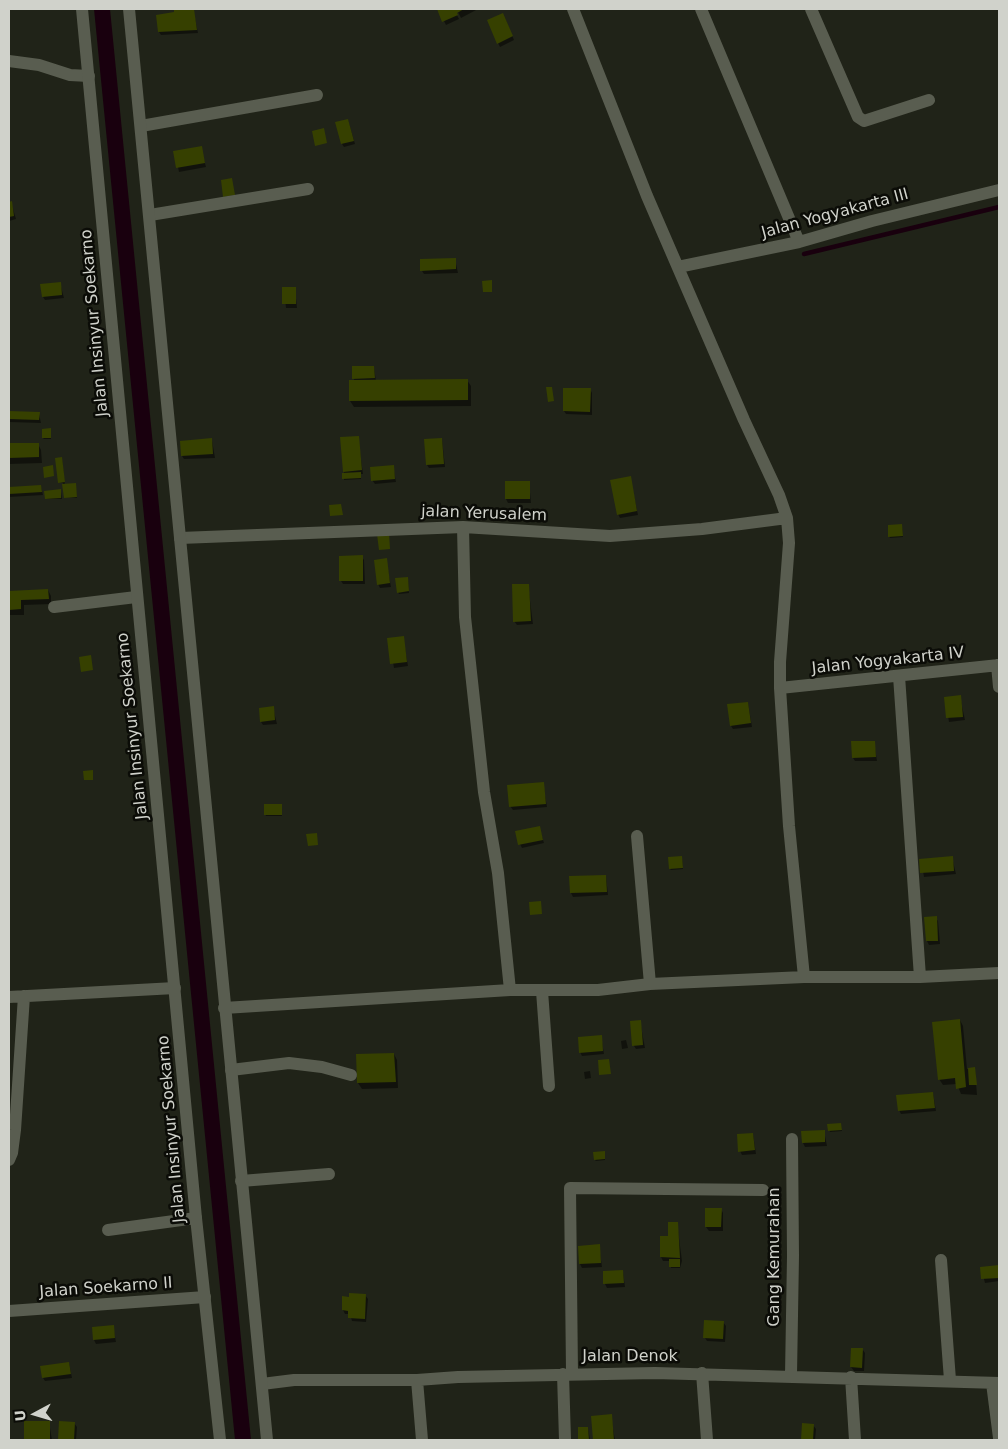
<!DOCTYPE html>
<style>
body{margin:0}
#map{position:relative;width:1008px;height:1449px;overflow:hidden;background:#202318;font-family:"DejaVu Sans",sans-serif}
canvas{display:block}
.frame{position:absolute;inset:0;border:10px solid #d0d2cb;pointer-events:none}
.north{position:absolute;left:10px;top:1389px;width:50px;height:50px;-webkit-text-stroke:4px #0b0c07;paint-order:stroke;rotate:264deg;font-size:14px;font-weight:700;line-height:20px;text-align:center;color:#d0d2cb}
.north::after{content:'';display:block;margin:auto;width:18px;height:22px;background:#d0d2cb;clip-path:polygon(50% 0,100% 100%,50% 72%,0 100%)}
</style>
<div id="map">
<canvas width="1008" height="1449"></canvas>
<div class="frame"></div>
<div class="north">U</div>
</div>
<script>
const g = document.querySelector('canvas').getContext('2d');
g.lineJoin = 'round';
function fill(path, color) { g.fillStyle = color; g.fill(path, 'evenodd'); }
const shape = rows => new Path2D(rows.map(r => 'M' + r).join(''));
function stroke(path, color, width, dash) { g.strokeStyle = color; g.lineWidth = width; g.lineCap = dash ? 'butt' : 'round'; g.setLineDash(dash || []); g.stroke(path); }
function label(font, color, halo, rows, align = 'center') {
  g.font = font + ' "DejaVu Sans",sans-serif'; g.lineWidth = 5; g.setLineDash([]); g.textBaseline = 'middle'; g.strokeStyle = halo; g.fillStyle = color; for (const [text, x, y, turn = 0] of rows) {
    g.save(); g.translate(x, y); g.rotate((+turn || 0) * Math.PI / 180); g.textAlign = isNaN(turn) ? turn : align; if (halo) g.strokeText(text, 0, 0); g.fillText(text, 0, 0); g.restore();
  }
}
fill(shape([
 [94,9,110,9,251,1440,235,1440]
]), '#19000e');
fill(shape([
 [175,9,193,9,198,33,161,35,159,32,175,14],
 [438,9,478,9,461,18,458,12,456,13,459,19,446,25],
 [505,18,514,40,500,47,498,43],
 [348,120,355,144,344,147,342,144],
 [201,148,206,167,179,172,175,152],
 [11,202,16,219,9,221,9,203],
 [455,259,458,273,424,274,422,271],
 [60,283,64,298,45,300,43,297],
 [284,288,295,289,297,308,286,308],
 [374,368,376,381,467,380,471,386,471,406,354,407,350,401,355,381,353,378],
 [590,389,592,393,592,415,566,414,564,411],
 [9,412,39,414,41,423,9,422],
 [51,430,51,439,44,439,43,438],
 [358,437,363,474,361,474,361,479,344,480,344,472],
 [442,439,445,467,429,468,427,465],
 [212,440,215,458,184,459,182,456],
 [38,444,41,450,42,463,9,464,9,445],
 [62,460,65,485,75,484,77,498,65,497,63,483,59,482],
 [393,466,396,482,375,484,372,480],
 [630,477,638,515,620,518,618,514],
 [529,482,531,503,508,503,506,499],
 [41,487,43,495,9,497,9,489],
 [61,492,62,499,46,499],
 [902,527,903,537,890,538,889,536],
 [362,557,364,560,365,584,343,584,341,581],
 [386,560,391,587,380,588,378,584],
 [408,579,409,593,399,594,398,592],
 [528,585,533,624,517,625,514,621],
 [48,590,51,596,51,604,24,605,24,615,9,615,9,592],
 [403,637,408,666,394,668,389,639],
 [960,697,965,720,949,722,945,698],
 [748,703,752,727,733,729,731,726],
 [273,708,277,724,263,725,261,722],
 [874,742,877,761,855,761,853,758],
 [543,783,547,807,513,810,510,806],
 [281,805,282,816,266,816,265,814],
 [539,827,544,843,522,848,520,844],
 [952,857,956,874,924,877,921,860],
 [682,859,683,869,671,870,670,869],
 [606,876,608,895,573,897,571,893],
 [925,918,936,918,938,921,940,944,929,945,927,941],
 [960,1020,963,1026,967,1069,975,1070,977,1095,961,1094,957,1084,943,1085,939,1079],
 [640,1021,645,1048,636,1049,634,1046],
 [601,1036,604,1054,582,1056,580,1052],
 [626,1040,628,1048,622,1049,621,1041],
 [394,1054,397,1060,398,1088,362,1089,358,1083],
 [590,1071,591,1078,585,1079,584,1072],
 [933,1093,936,1111,901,1114,899,1110],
 [828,1125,841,1125,842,1131,830,1132],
 [824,1131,827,1146,805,1147,803,1143],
 [753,1134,756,1154,742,1155,740,1151],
 [605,1154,605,1160,596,1161,595,1160],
 [721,1209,723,1213,723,1231,709,1231,706,1227],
 [677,1223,682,1261,680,1268,671,1268,670,1261,663,1261,661,1257],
 [599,1246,602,1267,582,1268,580,1264],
 [999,1266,999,1281,985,1283,981,1268],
 [623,1272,625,1287,607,1288,605,1284],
 [365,1295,368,1299,366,1322,352,1321,350,1314,345,1314,343,1310],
 [723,1322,726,1326,725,1342,707,1341,705,1338],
 [113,1326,116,1342,96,1344,94,1340],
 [863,1350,865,1353,864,1371,854,1371,851,1367],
 [69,1363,72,1378,45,1381,43,1378],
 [611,1416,615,1440,595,1440,593,1417],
 [49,1422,52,1440,27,1440,26,1439],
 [60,1422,74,1423,77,1427,76,1440,60,1440],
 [803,1425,813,1425,816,1429,815,1440,802,1440],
 [579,1428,588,1428,590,1440,579,1440],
 [483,1439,483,1440,455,1440]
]), '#0007');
stroke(shape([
 [804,254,999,207]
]), '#19000e', 4.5);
fill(shape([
 [174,9,194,9,197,30,158,32,156,15,174,12],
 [437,9,464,9,457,13,458,15,442,22],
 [503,13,513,36,497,44,487,20],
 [348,119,354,141,341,144,335,122],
 [324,128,327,143,315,146,312,131],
 [202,146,205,163,176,168,173,151],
 [232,178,235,195,223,197,221,180],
 [12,201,14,216,9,217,9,202],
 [456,258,456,269,420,271,420,259],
 [492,280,492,292,483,292,482,281],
 [61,282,62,295,42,297,40,284],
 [282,287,296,287,296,304,282,304],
 [352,366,374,366,375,378,352,379],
 [468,379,468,400,349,401,349,380],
 [546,387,552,387,554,401,548,402],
 [563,388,591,388,590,412,563,411],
 [9,411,40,412,39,420,9,419],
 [51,428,51,438,42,438,42,429],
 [359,436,362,470,343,472,340,437],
 [212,438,213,454,181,456,180,441],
 [442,438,444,464,426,465,424,439],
 [9,443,39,443,39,457,9,458],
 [62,457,65,482,58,483,55,458],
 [53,465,54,476,44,478,43,467],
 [394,465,395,479,371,481,370,467],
 [361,472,361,478,342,479,342,473],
 [631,476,637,511,617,515,610,480],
 [505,481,530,481,530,499,505,499],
 [76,483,77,497,64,498,62,484],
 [41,485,42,492,9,494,9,487],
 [61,489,61,498,45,499,44,491],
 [341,504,343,515,330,516,329,505],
 [902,524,903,536,888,537,888,525],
 [389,533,390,549,379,550,377,534],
 [363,555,363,581,339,581,339,556],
 [387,558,390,583,377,585,374,560],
 [408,577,409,591,397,593,395,578],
 [512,584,529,584,531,621,513,622],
 [48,589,49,599,21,600,21,609,9,610,9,591],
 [404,636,407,662,390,664,387,638],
 [91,655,93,670,81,672,79,657],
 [961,695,963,717,946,718,944,697],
 [748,702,751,723,730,726,727,704],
 [274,706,275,720,260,722,259,708],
 [851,741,875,741,876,757,852,758],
 [93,770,93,780,84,780,83,771],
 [544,782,546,804,509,807,507,785],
 [264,804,282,804,282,815,264,815],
 [540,826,543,840,518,845,515,831],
 [317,833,318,845,308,846,306,834],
 [682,856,683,868,669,869,668,857],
 [953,856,954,871,920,873,919,859],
 [606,875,607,892,570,893,569,876],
 [541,901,542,914,530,915,529,902],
 [937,916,938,941,926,941,924,917],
 [960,1019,966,1087,956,1089,955,1078,938,1080,932,1022],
 [641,1020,643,1045,632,1046,630,1021],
 [602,1035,603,1051,579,1053,578,1037],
 [394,1053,396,1082,357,1083,356,1054],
 [609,1059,611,1074,599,1075,598,1060],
 [975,1067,977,1085,969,1085,968,1068],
 [933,1092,935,1108,898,1111,896,1095],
 [841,1123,842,1130,828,1131,827,1124],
 [825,1130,825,1142,802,1143,801,1131],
 [753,1133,755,1150,738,1152,737,1134],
 [605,1151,605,1159,594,1160,593,1152],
 [705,1208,722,1208,721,1227,705,1227],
 [668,1222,678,1222,680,1258,660,1257,660,1236,668,1236],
 [600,1244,601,1263,579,1264,578,1246],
 [669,1259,680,1259,680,1267,669,1267],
 [999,1265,999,1278,981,1279,980,1267],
 [623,1270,624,1283,603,1284,603,1271],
 [349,1293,366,1294,365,1319,348,1318,348,1311,342,1310,342,1296,349,1297],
 [704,1320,724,1321,723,1339,703,1338],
 [114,1325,115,1338,93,1340,92,1327],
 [851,1348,863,1348,862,1368,850,1367],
 [69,1362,71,1374,42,1378,40,1366],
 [612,1414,614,1440,593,1440,591,1416],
 [24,1421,50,1421,50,1440,24,1439],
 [59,1421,75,1422,74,1440,58,1440],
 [802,1423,814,1424,813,1440,801,1440],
 [578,1427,588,1427,589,1440,578,1440]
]), '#364000');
stroke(shape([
 [573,9,647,196,744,420,779,495,787,518,789,543,780,662,780,688,789,826,804,977],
 [701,9,799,242],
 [811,9,858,117,864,121,929,100],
 [9,61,39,65,70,75,89,76],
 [141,126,317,95],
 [150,215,308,189],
 [678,267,799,242,872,221,999,190],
 [463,527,465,617,484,792,498,873,510,990],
 [180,538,463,527,610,536,702,529,787,518],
 [54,607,136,597],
 [997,665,999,687],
 [899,676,920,977],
 [780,688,999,665],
 [637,836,650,984],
 [542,991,549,1086],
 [9,997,175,988],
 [224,1008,510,990,598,990,650,984,804,977,920,977,999,973],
 [231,1070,289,1063,322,1067,351,1075],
 [9,1160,12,1153,15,1130,24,996],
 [241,1181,329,1174],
 [108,1230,196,1218],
 [941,1260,950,1380],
 [9,1311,205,1297],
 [572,1373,570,1188,763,1190],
 [702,1373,707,1440],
 [563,1374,565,1440],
 [791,1375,793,1256,792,1139],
 [851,1377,855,1440],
 [417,1380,422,1440],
 [992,1383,999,1438],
 [262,1384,294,1380,417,1380,458,1377,655,1373,999,1383]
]), '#595d50', 12);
stroke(shape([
 [82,9,196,1218,220,1440],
 [129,9,267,1440]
]), '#595d50', 12);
label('16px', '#d0d2cb', '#0b0c07', [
 ["Jalan Yogyakarta III",835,214,-15],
 ["Jalan Insinyur Soekarno",95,323,-95],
 ["jalan Yerusalem",484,514,2],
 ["Jalan Yogyakarta IV",888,661,-6],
 ["Jalan Insinyur Soekarno",133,726,-96],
 ["Jalan Insinyur Soekarno",172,1129,-95],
 ["Gang Kemurahan",775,1257,-90],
 ["Jalan Soekarno II",106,1288,-4],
 ["Jalan Denok",630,1357]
]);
</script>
